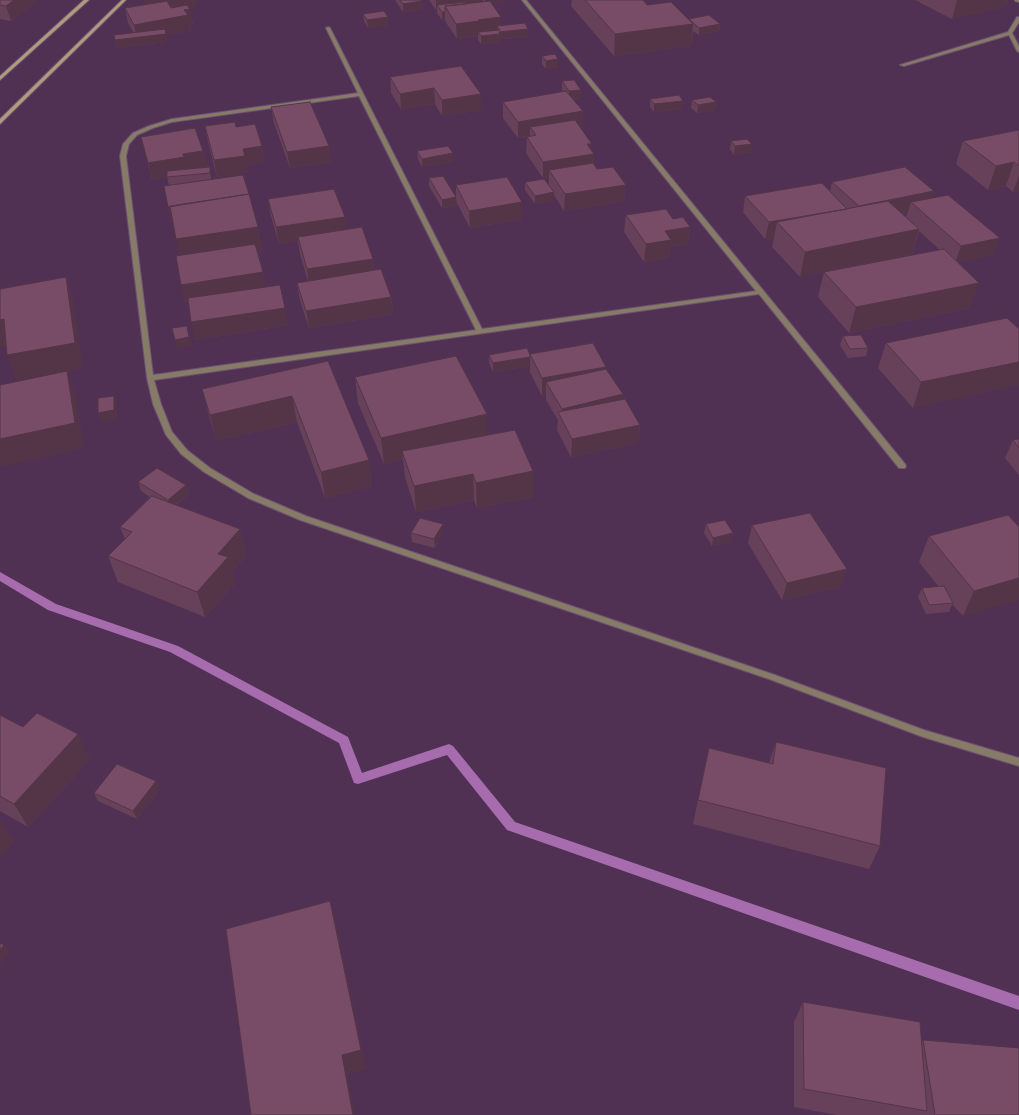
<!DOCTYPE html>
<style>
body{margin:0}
canvas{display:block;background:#503154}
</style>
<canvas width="1019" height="1115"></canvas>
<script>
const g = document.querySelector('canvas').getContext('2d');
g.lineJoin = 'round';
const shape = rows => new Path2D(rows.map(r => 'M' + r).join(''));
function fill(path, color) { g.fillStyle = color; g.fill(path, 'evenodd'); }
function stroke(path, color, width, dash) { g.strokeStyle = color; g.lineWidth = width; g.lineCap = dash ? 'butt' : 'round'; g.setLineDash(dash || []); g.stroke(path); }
fill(shape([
 [0,572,56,604,178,646,348,737,362,773,449,744,453,746,515,822,1019,996,1019,1010,507,830,447,755,358,784,354,783,339,743,170,652,48,610,0,581,0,572]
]), '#a66cae');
const lane = shape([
 [1015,0,1019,0,1019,2,1015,1,1015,0],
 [1017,17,1019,17,1019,22,1012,33,1019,46,1019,52,1017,51,1009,35,904,66,900,65,1008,32,1017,17]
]);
const street = shape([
 [522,0,526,0,905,464,906,466,905,468,899,468,759,294,154,380,161,404,172,432,187,450,210,468,254,494,306,516,775,675,924,730,1019,758,1019,766,923,737,769,679,300,520,248,498,204,472,181,454,166,435,153,404,147,378,120,156,123,144,133,133,149,126,172,119,358,93,326,28,328,27,330,28,482,329,756,291,522,0],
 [359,96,476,330,153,375,126,156,129,144,137,135,153,128,172,122,359,96]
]);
const secondary = shape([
 [84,0,89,0,0,80,0,76,84,0],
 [122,0,126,0,0,124,0,119,122,0]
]);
stroke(lane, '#6d5071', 2);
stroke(street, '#6d5071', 2);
stroke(secondary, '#6d5071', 2);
fill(lane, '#867b67');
fill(street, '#867b67');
fill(secondary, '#ae9c7d');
fill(shape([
 [0,0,38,0,11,21,0,19],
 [395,0,421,0,422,1,423,9,403,12],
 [429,0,505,0,505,2,491,3,501,25,528,37,500,39,500,42,481,44,478,40,478,36,457,39,445,21,445,19,442,20,437,13,437,10,436,10],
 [572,0,643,0,647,5,689,19,720,24,719,31,699,35,693,31,691,46,614,56,571,6],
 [915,0,1008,0,1006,6,952,19],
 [125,8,194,9,190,10,193,24,190,24,191,30,166,35,167,42,117,48,115,40,134,33,128,23],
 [363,14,388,17,388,25,368,28,364,21],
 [542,56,558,67,546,69,542,64],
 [461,66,481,110,442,116,435,104,401,109,391,93,390,77],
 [562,81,581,98,572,99,583,111,582,127,581,128,592,152,594,154,593,164,597,169,626,185,624,201,564,211,554,195,554,201,535,204,525,190,525,182,549,184,549,178,543,178,526,153,527,137,518,138,503,118,503,102,563,92,562,89],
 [650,99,682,109,654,112,650,107],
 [692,100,716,102,715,110,697,113,691,108],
 [271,107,331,162,290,168,274,123],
 [205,126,236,127,262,146,264,162,246,165,248,172,217,177,208,142],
 [1019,130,1019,191,1013,192,1006,186,988,190,956,164,963,141],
 [141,137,203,151,207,167,211,175,211,179,250,199,258,227,262,251,258,252,263,272,265,287,288,325,195,340,188,302,185,302,180,256,173,223,172,224,168,207,169,185,167,177,152,180],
 [731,141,751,152,734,155,730,149],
 [417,151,453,153,453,161,422,167,418,159],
 [429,178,457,206,442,208,429,186],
 [832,182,932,198,994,255,958,262,970,308,849,333,818,297,824,272,940,250,919,231,912,254,800,277,772,247,774,238,765,239,743,212,745,196,830,191],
 [908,212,906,217,902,214],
 [456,185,522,219,470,228,456,201],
 [268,199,345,217,346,230,373,259,374,270,391,297,393,314,309,328,300,300,297,283,308,281,300,254,298,241,279,244,271,216],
 [626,215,673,219,690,227,688,244,671,247,669,257,644,262,624,232],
 [1018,328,913,408,878,368,886,343],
 [843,336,868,348,866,356,848,358,840,345],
 [489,355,530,355,606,367,606,369,623,400,640,425,638,443,571,457,557,430,558,420,546,400,546,395,542,396,530,372,530,366,493,372,489,363],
 [328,361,369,460,372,486,325,498,297,422,216,441,202,389],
 [355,377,487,435,533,471,533,497,477,508,474,500,416,512,405,477,403,459,384,464,358,403],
 [1019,439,1019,475,1005,458,1013,440],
 [138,482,186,485,189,494,175,505,240,529,246,555,232,572,235,583,205,617,118,582,108,556,125,539,120,527,150,497,141,491],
 [706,524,733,533,731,542,712,546,704,533],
 [752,525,841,587,782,600,748,543],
 [1019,527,963,616,952,604,949,612,926,614,918,597,922,588,939,587,919,562,929,536],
 [411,533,443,533,435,548,412,542],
 [0,715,23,727,90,759,28,827,0,811],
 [776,742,880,846,869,869,693,824,709,748,769,763],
 [160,789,137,819,98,801,94,793],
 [803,1002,921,1043,923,1040,1019,1115,837,1115,794,1107,794,1022]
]), '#674159');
fill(shape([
 [14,0,38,0,11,21,6,6],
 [145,0,199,0,194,9,190,10,193,24,190,24,191,30,166,35,167,42,117,48,115,40,137,38,134,25,148,14],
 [436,0,483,0,483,3,445,6,437,5,437,10,436,10],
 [485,0,505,0,505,2,485,4],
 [957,0,1008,0,1006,6,952,19],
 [422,1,423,9,403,12,403,4],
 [442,12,445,12,445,19,442,20],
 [388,17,388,25,368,28,367,20],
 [501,17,501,32,528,29,528,37,500,39,500,42,481,44,481,36,499,35,499,32,500,32,500,30,497,26,498,33,480,35,478,32,478,36,457,39,456,24,478,21,478,20],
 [693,24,691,46,614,56,615,34],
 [720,24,719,31,699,35,699,28],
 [558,59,558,67,546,69,546,61],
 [434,88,435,104,401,109,400,94],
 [581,90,581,98,568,99,569,91],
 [481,94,481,110,442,116,442,100],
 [683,101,682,109,654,112,654,104],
 [716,102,715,110,697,113,698,105],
 [583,111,582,127,536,135,530,127,530,136,518,138,518,122],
 [587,144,592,144,592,155,594,154,593,171,549,170,549,178,543,178,543,162],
 [752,144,751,152,734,155,735,146],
 [262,146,264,162,246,165,248,172,217,177,214,160,243,149],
 [329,146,331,162,290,168,287,152],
 [203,151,207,167,167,177,152,180,148,163,183,154],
 [453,153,453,161,422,167,422,159],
 [1014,162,1006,186,988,190,996,166],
 [210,167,211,175,212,181,210,173],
 [1019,176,1019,191,1013,192],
 [626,185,624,201,564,211,565,194],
 [934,191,929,208,911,202,908,212,855,224,859,207],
 [554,192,554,201,535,204,535,196],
 [249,194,252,211,172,224,168,207],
 [456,197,457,206,442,208,442,200],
 [522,202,522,219,470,228,469,211],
 [847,209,777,222,774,238,765,239,769,222],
 [345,217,347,234,298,237,298,241,279,244,276,227],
 [258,227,262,251,182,264,176,239],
 [690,227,688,244,671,247,669,257,644,262,646,244,665,231],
 [919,229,912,254,800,277,805,252],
 [1000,238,994,255,955,263,961,246],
 [373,259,375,276,309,286,307,269],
 [263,272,266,289,185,302,181,285],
 [66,277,74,302,83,368,17,381,7,355],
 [979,283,970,308,849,333,856,307],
 [391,297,393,314,309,328,306,311],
 [285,308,288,325,195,340,191,322],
 [4,319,14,345,0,347,0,320],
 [187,326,192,346,177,349,175,340],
 [530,357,530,366,493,372,493,363],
 [1019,362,1019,385,913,408,921,382],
 [606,367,604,385,546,382,546,395,542,396,542,378],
 [67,371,76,397,84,448,1,467,0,465,0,439],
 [623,394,622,412,562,420,562,409],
 [114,396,117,405,117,419,101,422,98,413],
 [292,396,297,422,216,441,210,415],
 [487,414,487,440,402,451,403,459,384,464,381,438],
 [640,425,638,443,571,457,572,439],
 [369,460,372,486,325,498,321,472],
 [533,471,533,497,477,508,476,483],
 [473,474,474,500,416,512,414,486],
 [186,485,189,494,170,508,168,500],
 [443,524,443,533,435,548,434,539],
 [240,529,246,555,232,572,235,583,205,617,197,592,218,554],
 [733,533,731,542,712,546,713,538],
 [847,569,841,587,782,600,787,583],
 [1019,578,1019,600,963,616,974,591],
 [78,734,90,759,28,827,14,804],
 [156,781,160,789,137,819,133,811],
 [0,819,14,842,0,858],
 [330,901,336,923,366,1069,347,1074,355,1115,353,1115,342,1055],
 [4,945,10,953,0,964,0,950]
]), '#543548');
const building = shape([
 [0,0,14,0,6,6,0,5,0,0],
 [400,0,421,0,422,1,403,4,400,0],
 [585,0,643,0,647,5,671,2,693,24,615,34,585,0],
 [167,1,171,8,187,5,190,9,184,10,188,15,134,25,125,8,167,1],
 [490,1,501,17,478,20,479,21,456,24,445,6,490,1],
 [465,2,466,4,445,6,445,12,442,12,437,5,465,2],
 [384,11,388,17,367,20,363,14,384,11],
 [709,15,720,24,699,28,689,19,709,15],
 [525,23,528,29,499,32,500,34,481,36,478,32,500,30,497,26,525,23],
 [165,29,166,34,115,40,114,35,165,29],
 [555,54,558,59,546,61,542,56,555,54],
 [461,66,481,94,442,100,434,88,400,94,390,77,461,66],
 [574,80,581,90,569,91,562,81,574,80],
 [566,91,583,111,518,122,503,102,566,91],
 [679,95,683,101,654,104,650,99,679,95],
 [710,97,716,102,698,105,692,100,710,97],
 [310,102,329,146,287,152,271,107,310,102],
 [575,120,592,144,587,144,594,154,543,162,527,137,536,135,530,127,575,120],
 [235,122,236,127,255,124,262,146,243,149,245,156,214,160,205,126,235,122],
 [195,128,203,151,183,154,184,157,148,163,141,137,195,128],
 [1019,130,1019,166,1014,162,996,166,963,141,1019,130],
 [747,139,752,144,735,146,731,141,747,139],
 [448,146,453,153,422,159,417,151,448,146],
 [593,163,597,169,613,167,626,185,565,194,549,170,593,163],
 [210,167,210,173,167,177,167,171,210,167],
 [905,167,934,191,859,206,832,182,905,167],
 [243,175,249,194,168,207,164,186,243,175],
 [443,176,456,197,442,200,429,178,443,176],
 [507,177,522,202,469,211,456,185,507,177],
 [544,179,554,192,535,196,525,182,544,179],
 [822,183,847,209,769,222,745,196,822,183],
 [334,189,345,217,276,227,268,199,334,189],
 [249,194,258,227,176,239,170,206,249,194],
 [948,195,1000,238,961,246,911,202,948,195],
 [888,201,919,229,805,252,777,222,888,201],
 [666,209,673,219,683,217,690,227,665,231,671,240,646,244,626,215,666,209],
 [362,227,373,259,307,269,298,237,362,227],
 [255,244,263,272,181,285,176,256,255,244],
 [944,249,979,283,856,307,824,272,944,249],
 [381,269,391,297,306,311,297,283,381,269],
 [66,277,75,343,7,355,4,319,0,320,0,289,66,277],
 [280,285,285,308,191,322,188,298,280,285],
 [1007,318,1018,328,1019,328,1019,362,921,382,886,343,1007,318],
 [187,326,189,337,175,340,172,328,187,326],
 [861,335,868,348,850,349,843,336,861,335],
 [593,343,606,367,542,378,530,354,593,343],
 [527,348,530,355,530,357,493,363,489,355,527,348],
 [456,356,487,414,381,438,355,377,456,356],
 [328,361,369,460,321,472,292,396,210,415,202,389,328,361],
 [606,369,623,394,562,409,546,382,606,369],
 [67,371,75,423,0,439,0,385,67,371],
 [114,396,114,410,98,413,98,398,114,396],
 [625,399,640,425,572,439,558,412,625,399],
 [515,430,533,471,476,483,473,474,414,486,402,451,515,430],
 [1019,439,1019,448,1013,440,1019,439],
 [157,468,186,485,168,500,138,482,157,468],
 [152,496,240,529,218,554,228,557,197,592,108,556,132,532,120,527,152,496],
 [810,513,847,569,787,583,752,525,810,513],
 [1008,515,1019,527,1019,578,974,591,929,536,1008,515],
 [420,518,443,524,434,539,411,533,420,518],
 [725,520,733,533,713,538,706,524,725,520],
 [944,586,953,603,929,605,922,588,944,586],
 [37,713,78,734,14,804,0,796,0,715,23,727,37,713],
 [776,742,886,768,880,846,698,800,709,748,773,764,776,742],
 [117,764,156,781,133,811,94,793,117,764],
 [330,901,361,1050,342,1055,353,1115,251,1115,226,929,330,901],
 [0,943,4,945,0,950,0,943],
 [803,1002,920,1022,927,1111,804,1089,803,1002],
 [923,1040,1019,1048,1019,1115,935,1115,923,1040]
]);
fill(building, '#784c67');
stroke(building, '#543548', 1);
</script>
